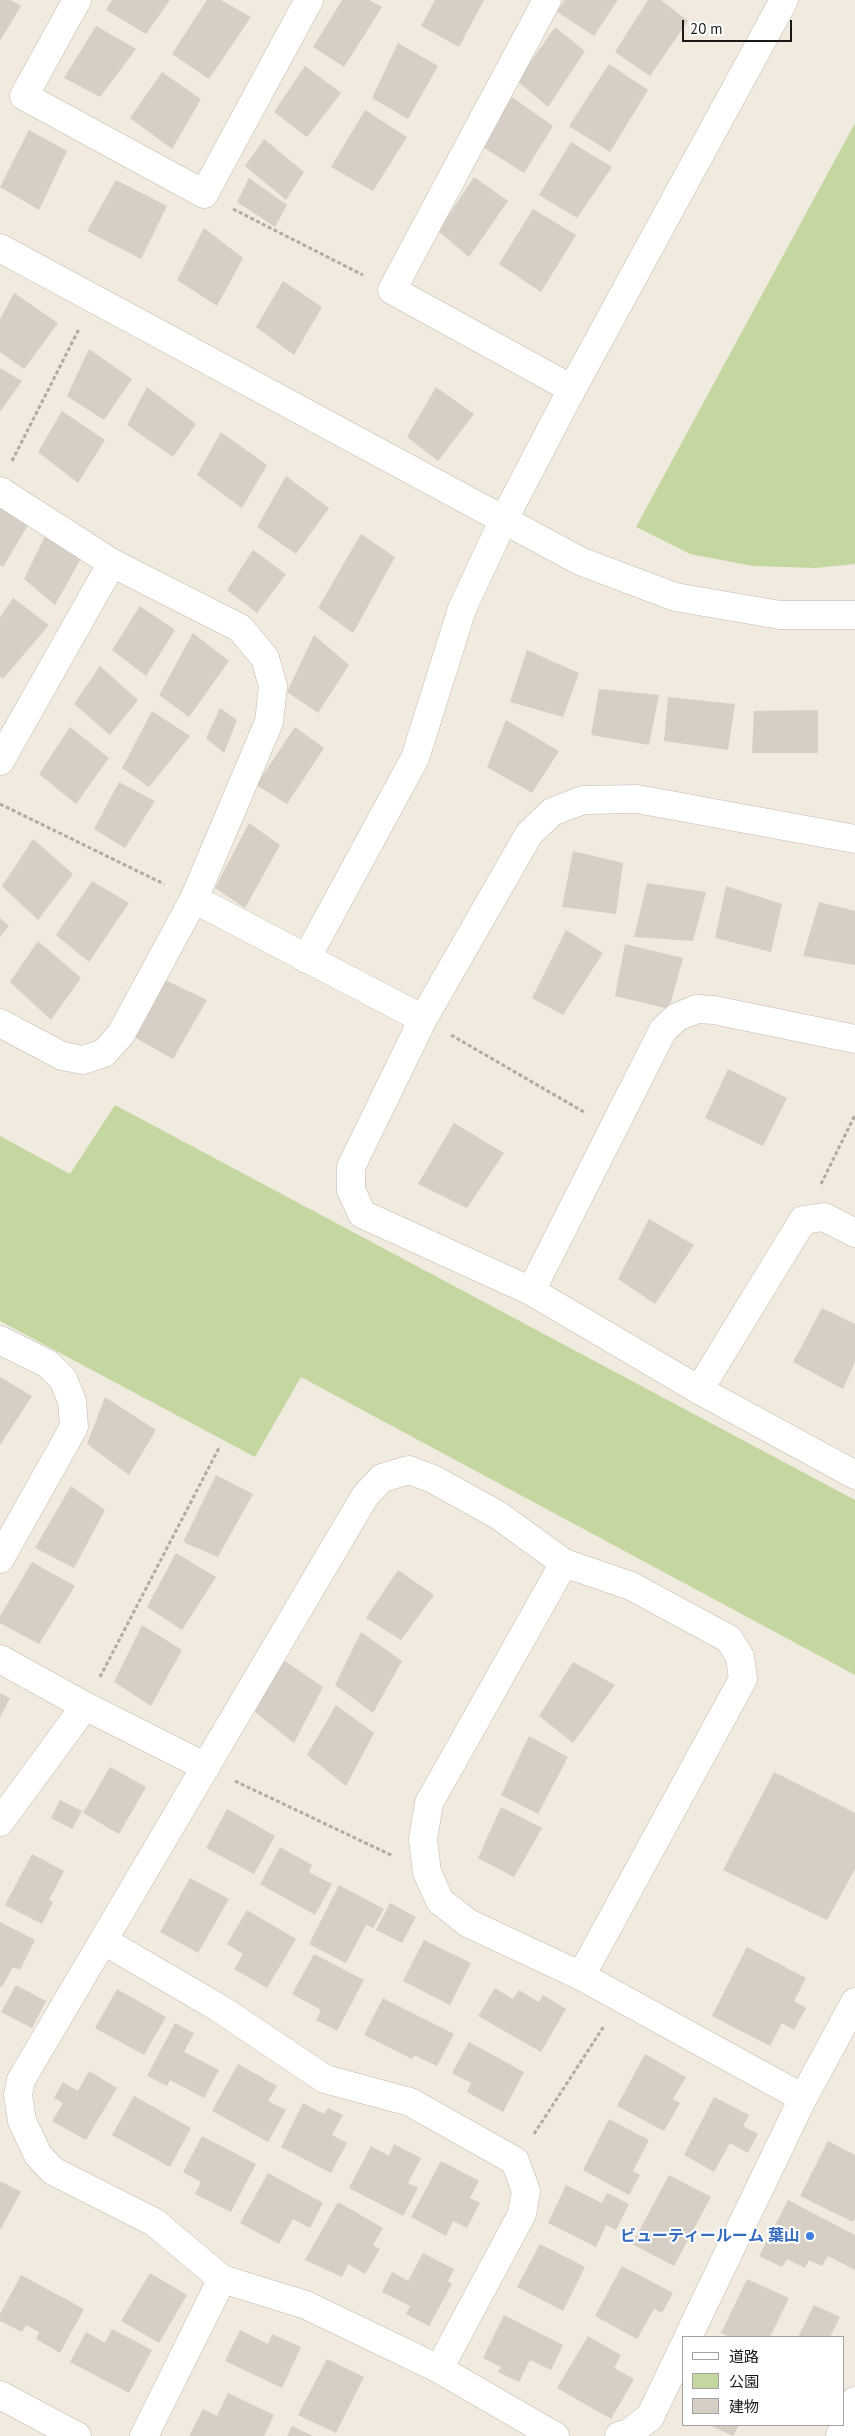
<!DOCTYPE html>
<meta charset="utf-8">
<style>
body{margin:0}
#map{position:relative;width:855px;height:2436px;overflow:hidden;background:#f1eadf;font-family:"PT Sans","Noto Sans JP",sans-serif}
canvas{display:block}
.legend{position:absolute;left:682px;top:2336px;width:162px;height:90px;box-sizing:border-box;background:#fff;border:1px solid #a4a3a1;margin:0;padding:6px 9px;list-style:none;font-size:15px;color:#1b1815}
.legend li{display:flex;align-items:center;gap:10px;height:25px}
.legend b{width:25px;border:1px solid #a4a3a1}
.scale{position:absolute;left:682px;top:20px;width:110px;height:22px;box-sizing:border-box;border:2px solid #1b1815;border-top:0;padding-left:6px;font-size:15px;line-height:18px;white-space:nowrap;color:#1b1815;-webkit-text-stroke:4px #fff;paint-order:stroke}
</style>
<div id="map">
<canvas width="855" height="2436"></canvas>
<ul class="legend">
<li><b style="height:6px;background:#fff"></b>道路</li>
<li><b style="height:14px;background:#c5d7a1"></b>公園</li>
<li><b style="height:14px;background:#d6cfc5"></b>建物</li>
</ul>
<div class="scale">20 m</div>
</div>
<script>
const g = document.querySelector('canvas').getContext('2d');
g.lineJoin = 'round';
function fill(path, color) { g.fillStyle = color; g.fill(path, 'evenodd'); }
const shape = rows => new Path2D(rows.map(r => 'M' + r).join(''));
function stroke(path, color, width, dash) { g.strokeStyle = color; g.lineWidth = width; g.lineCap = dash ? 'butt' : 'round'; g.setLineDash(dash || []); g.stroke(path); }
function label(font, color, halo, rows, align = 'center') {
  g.font = font + ' "PT Sans","Noto Sans JP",sans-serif'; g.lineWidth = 4; g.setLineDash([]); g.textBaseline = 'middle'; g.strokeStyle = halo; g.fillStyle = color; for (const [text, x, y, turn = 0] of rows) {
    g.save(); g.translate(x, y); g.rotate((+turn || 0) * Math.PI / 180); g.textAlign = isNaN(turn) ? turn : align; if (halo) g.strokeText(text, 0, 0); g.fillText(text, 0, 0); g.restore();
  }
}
fill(shape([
 [855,123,855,564,816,568,753,566,690,554,636,527],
 [115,1105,855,1500,855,1675,301,1377,255,1457,0,1321,0,1136,70,1174]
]), '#c5d7a1');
fill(shape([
 [0,0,11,0,21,6,0,41],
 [112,0,170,0,146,34,106,10],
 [207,0,221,0,251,17,209,79,172,54],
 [342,0,369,0,382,7,344,67,313,47],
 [435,0,484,0,459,47,421,26],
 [565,0,618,0,594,36,557,12],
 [648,0,661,0,688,21,650,76,615,52],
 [96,26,136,49,100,97,64,78],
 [555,27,585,51,548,107,517,81],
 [398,43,438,66,408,119,372,98],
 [609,64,648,90,610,152,569,126],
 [305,66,341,93,307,137,274,112],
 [162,72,201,99,172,149,130,118],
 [512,97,553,126,524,173,481,146],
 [365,110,407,137,373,191,331,167],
 [29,130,67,151,39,210,0,187],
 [264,139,304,172,286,200,245,166],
 [571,142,612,167,577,218,539,195],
 [474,177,508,201,469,257,438,231],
 [249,178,287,205,275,227,237,202],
 [116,180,167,206,141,259,87,231],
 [533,209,576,235,541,292,499,264],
 [204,228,243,258,217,306,177,280],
 [283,281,322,307,294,355,256,327],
 [14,293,58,323,24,369,0,352,0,319],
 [89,349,132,379,104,420,67,396],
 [0,368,22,381,0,412],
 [147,387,196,424,173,457,127,425],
 [436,387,474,414,438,461,407,437],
 [62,411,105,440,78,483,38,452],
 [221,432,267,465,242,508,197,475],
 [286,476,329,508,296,554,257,527],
 [0,503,30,522,3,567,0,565],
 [48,530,84,553,55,605,24,579],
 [361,534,395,557,353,633,318,608],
 [253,550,286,574,257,613,227,590],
 [13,598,49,625,3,679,0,677,0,617],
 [140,606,175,630,146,676,112,650],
 [193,633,229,661,189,717,159,695],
 [314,635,349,665,318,713,287,692],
 [527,650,579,673,563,717,510,702],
 [100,666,138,700,110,735,74,704],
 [599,689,659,695,649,745,591,735],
 [668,697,735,704,728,750,664,741],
 [220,708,237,720,224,753,206,738],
 [818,710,818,753,752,753,754,711],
 [152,711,190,736,149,787,122,768],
 [506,720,559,751,532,793,487,767],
 [70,727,109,758,76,804,39,774],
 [295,727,324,748,287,804,256,785],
 [119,782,155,801,125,848,94,829],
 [249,823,280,845,245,908,215,888],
 [33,839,73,874,38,920,2,886],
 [573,851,623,863,616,914,562,907],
 [92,881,129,903,89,962,56,935],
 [647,883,706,892,693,941,634,937],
 [726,886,782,904,771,952,715,938],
 [819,902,855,911,855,965,803,956],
 [0,918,9,926,0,937],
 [566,930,603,953,563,1015,532,998],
 [38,941,81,978,51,1020,10,982],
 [625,944,683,958,669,1009,615,996],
 [161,978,207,1000,173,1059,134,1037],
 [728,1069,787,1098,763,1146,705,1118],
 [454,1123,504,1153,467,1208,418,1184],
 [649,1219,694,1245,655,1304,618,1279],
 [822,1308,855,1324,855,1362,843,1389,793,1362],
 [0,1377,32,1396,0,1445],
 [105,1397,156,1430,129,1475,87,1444],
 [216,1475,253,1494,218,1557,183,1542],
 [71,1486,105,1510,74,1568,35,1548],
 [176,1553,216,1577,182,1630,147,1607],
 [32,1562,75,1586,39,1644,0,1623,0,1616],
 [398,1570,434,1595,401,1640,366,1618],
 [142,1625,182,1650,151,1706,114,1682],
 [361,1632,402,1661,373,1713,335,1685],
 [282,1659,323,1687,294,1743,255,1712],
 [573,1662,615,1685,573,1743,539,1716],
 [0,1693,10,1698,0,1717],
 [336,1705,374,1733,346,1786,307,1755],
 [529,1736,568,1757,538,1814,501,1795],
 [110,1767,146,1787,119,1834,83,1813],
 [774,1772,855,1813,855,1869,827,1920,723,1870],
 [60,1800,82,1811,72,1829,51,1818],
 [501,1807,542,1828,514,1877,478,1858],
 [227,1809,275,1836,254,1874,206,1848],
 [280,1847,312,1865,309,1872,332,1884,315,1915,260,1884],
 [32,1854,64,1871,49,1900,53,1902,42,1924,5,1905],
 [190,1878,229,1899,198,1953,160,1932],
 [339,1885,384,1909,373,1928,366,1925,346,1963,309,1944],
 [390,1903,416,1917,402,1943,376,1930],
 [247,1910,296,1939,267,1988,234,1969,243,1954,227,1944],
 [0,1922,35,1940,20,1970,13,1967,2,1987,0,1986],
 [424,1940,471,1963,450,2005,403,1981],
 [747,1947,806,1978,794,2001,806,2008,794,2030,782,2023,770,2046,712,2016],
 [314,1954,364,1980,337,2031,316,2020,321,2010,292,1994],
 [16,1985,46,2001,32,2028,1,2012],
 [495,1988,513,1999,519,1990,539,2002,543,1995,566,2009,541,2052,478,2016],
 [117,1989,166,2017,144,2055,95,2028],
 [383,1998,454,2034,437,2066,414,2055,412,2059,364,2035],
 [175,2023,194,2033,184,2052,219,2070,204,2098,170,2080,167,2086,147,2076],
 [469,2042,524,2072,503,2112,467,2092,471,2083,452,2073],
 [645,2054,686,2077,673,2099,680,2103,664,2131,617,2106],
 [238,2064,277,2086,268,2101,286,2110,268,2142,212,2111],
 [89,2071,117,2088,86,2140,52,2121,63,2103,54,2098,63,2082,78,2091],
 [134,2096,191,2128,170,2167,112,2135],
 [714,2097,749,2115,743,2126,758,2134,748,2153,730,2143,714,2172,684,2155],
 [303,2103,324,2114,328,2108,343,2115,332,2135,347,2143,331,2173,281,2147],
 [609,2119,649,2140,633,2171,640,2175,629,2195,583,2170],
 [202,2136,256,2164,231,2212,195,2194,201,2182,183,2172],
 [828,2141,855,2155,855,2218,853,2222,800,2196],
 [394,2144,421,2158,408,2183,418,2188,403,2216,349,2188,371,2146,389,2156],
 [441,2161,479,2181,470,2198,480,2203,467,2228,453,2221,446,2236,411,2217],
 [268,2173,323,2203,310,2228,293,2219,279,2244,240,2223],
 [669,2175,711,2197,674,2266,632,2244],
 [0,2181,21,2192,0,2230],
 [566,2185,602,2203,607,2193,629,2204,616,2230,606,2225,596,2247,548,2223],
 [788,2200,855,2235,855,2270,828,2256,822,2266,809,2260,805,2268,787,2259,782,2267,759,2256],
 [338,2202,383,2228,373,2245,380,2249,365,2274,348,2264,342,2277,305,2260],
 [540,2244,585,2267,563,2311,517,2287],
 [423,2253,454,2269,448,2281,452,2284,429,2326,406,2314,410,2306,382,2292,392,2272,408,2281],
 [622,2266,673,2293,662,2313,654,2309,637,2339,595,2316],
 [150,2273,187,2295,159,2343,121,2321],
 [21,2275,84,2309,60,2353,36,2339,39,2332,26,2325,22,2332,0,2321,0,2314],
 [747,2279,789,2298,770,2337,730,2337,721,2333],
 [814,2305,840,2317,830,2337,798,2337],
 [504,2315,563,2345,551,2370,530,2360,519,2382,498,2372,501,2367,483,2358],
 [112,2329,152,2350,129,2393,70,2362,86,2332,105,2343],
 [240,2330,268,2344,272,2334,301,2347,282,2388,225,2361],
 [588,2336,621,2355,614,2368,634,2379,611,2419,557,2388],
 [327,2359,364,2377,336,2433,298,2415],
 [228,2393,274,2415,264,2436,189,2436,203,2409,217,2416],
 [709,2425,739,2425,733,2436],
 [292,2426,313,2436,287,2436]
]), '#d6cfc5');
const minor = shape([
 [77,0,24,96,204,194,309,0],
 [547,0,392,290,572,389],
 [0,491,112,563,240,628,265,658,273,686,269,722,194,899,121,1034,104,1053,83,1060,62,1056,0,1023],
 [0,761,112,563],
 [855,839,637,799,583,800,552,812,529,834,423,1019,351,1167,351,1190,362,1214,531,1291,699,1390,855,1475],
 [194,899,423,1019],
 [306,959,415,758,462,609,503,521,572,389,784,0],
 [531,1291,663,1030,677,1017,697,1009,714,1010,855,1039],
 [0,1340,48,1364,63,1379,72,1401,74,1427,0,1559],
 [699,1390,803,1220,824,1217,855,1233],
 [564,1563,429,1803,423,1839,427,1872,440,1901,468,1923,581,1976,803,2098],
 [0,1659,85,1706,206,1767],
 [0,1822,85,1706],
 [104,1941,219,2008,325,2079,410,2102,515,2161,526,2191,522,2214,439,2369],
 [222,2279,306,2305,439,2369,555,2436],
 [688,2337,803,2098,855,2002],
 [144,2436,222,2279,154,2222,53,2171,38,2155,22,2121,18,2095,21,2080,365,1496,382,1478,409,1470,433,1479,498,1515,564,1563,631,1586,729,1639,740,1657,743,1679,581,1976],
 [619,2436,629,2433,650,2417,684,2346]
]);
const tertiary = shape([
 [0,248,580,561,675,597,780,615,855,615],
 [0,2395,77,2436],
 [840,2436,855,2401]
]);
stroke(minor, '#c1bab0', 29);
stroke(tertiary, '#c1bab0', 29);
stroke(shape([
 [233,209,363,275],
 [12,461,79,329],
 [0,804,164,884],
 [451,1035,584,1112],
 [821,1184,855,1115],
 [100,1677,220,1446],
 [235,1781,393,1856],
 [534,2134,604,2026]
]), '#b1aba2', 3, [4, 2.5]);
stroke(minor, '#fff', 28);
stroke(tertiary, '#fff', 28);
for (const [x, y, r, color] of [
 [810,2236,5,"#3f7fe0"]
]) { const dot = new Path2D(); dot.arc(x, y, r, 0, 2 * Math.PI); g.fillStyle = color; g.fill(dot); stroke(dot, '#fff', 2); }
label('bold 16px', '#366cbe', '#fff', [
 ["ビューティールーム 葉山",800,2236]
], 'right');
</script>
